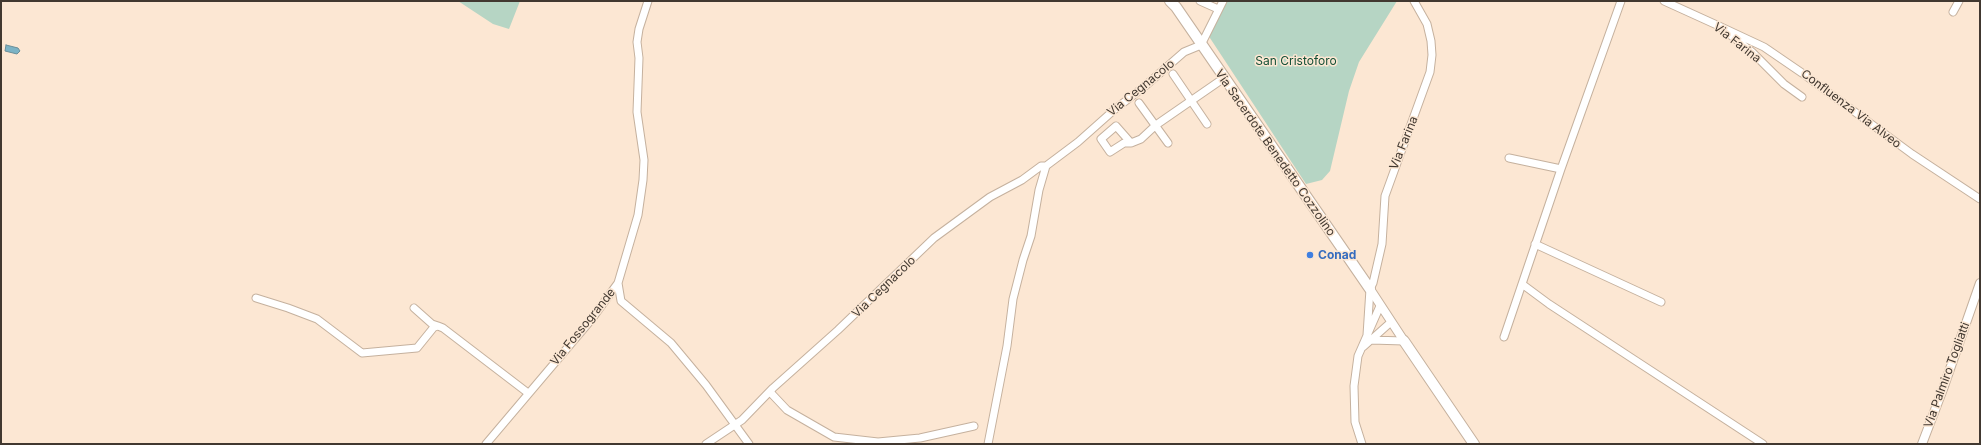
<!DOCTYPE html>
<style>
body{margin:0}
#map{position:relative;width:1981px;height:445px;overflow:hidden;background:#fce7d3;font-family:Inter,sans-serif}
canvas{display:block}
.frame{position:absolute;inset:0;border:2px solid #413830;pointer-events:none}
</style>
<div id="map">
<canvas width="1981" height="445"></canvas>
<div class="frame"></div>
</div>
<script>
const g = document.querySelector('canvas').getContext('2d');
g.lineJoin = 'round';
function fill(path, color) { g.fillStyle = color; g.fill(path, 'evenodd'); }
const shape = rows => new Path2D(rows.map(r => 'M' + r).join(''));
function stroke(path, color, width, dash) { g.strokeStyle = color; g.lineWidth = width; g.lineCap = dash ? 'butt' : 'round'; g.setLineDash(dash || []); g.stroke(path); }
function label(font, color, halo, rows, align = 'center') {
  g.font = font + ' Inter,sans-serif'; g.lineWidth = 3; g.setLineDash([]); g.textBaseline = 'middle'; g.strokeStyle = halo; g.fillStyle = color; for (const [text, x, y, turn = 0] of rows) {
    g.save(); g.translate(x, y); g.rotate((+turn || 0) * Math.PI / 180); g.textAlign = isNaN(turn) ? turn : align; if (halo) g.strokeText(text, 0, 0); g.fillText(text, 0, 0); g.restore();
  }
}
fill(shape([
 [458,1,520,1,509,29,493,24],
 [1227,1,1397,1,1359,62,1349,91,1330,171,1322,180,1306,184,1208,35]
]), '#b6d5c4');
const water = shape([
 [6,45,18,48,20,51,17,54,5,51,6,45]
]);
fill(water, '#7cb3c5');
stroke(water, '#6a8e98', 1);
const minor = shape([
 [1200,1,1218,9],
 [1664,1,1719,26,1752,52,1784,84,1802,97],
 [1953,12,1959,1],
 [1719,26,1764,47,1802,73,1912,154,1980,199],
 [1173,74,1207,124],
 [1139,103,1168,143],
 [1131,143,1124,143,1110,152,1101,139,1116,126,1131,143,1141,139,1156,125,1224,78],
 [1509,158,1561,169],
 [1535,244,1661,302],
 [618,283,621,301,671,343,706,385,749,444],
 [1522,284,1549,304,1763,444],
 [256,298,288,308,317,319,362,353,417,348,434,327,438,326,443,328,528,393],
 [414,308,432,324,438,326],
 [1367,335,1370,289,1373,283,1382,244,1385,196,1430,72,1432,55,1431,41,1427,24,1414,1],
 [1504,337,1561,169,1621,1],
 [1371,340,1404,341],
 [1363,347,1391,322],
 [770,392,787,410,834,437,878,442,920,438,974,426],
 [486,444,591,320,618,283,638,215,643,180,644,160,637,112,639,58,637,42,639,29,648,1],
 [706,444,742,420,773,388,838,330,934,238,990,197,1022,180,1041,166,1046,166,1078,142,1114,110,1145,86,1184,52,1201,45,1223,1],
 [988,444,1007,346,1013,299,1023,260,1031,236,1039,190,1046,166],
 [1362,444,1355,422,1354,386,1358,356,1380,306]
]);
const tertiary = shape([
 [1370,289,1404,341],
 [1922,444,1943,389,1980,283]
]);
const secondary = shape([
 [1170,1,1176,7,1370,289],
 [1404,341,1474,444]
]);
stroke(minor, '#c5b19e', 9);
stroke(tertiary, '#c5b19e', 10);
stroke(secondary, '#c5b19e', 12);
stroke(minor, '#fff', 7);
stroke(tertiary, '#fff', 8);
stroke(secondary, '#fff', 10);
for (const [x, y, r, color] of [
 [1310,255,4,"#3f7fe0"]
]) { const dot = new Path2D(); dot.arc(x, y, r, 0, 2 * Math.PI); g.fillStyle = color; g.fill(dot); stroke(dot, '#fce7d3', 1.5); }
label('12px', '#413830', '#fce7d3', [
 ["Via Farina",1737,43,38],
 ["Via Cegnacolo",1141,88,-39],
 ["Confluenza Via Alveo",1851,109,37],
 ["Via Farina",1404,143,-68],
 ["Via Sacerdote Benedetto Cozzolino",1275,153,55],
 ["Via Cegnacolo",884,287,-44],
 ["Via Fossogrande",583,327,-51],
 ["Via Palmiro Togliatti",1947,375,-70]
]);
label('12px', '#114e35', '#fce7d3', [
 ["San Cristoforo",1296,61]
]);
label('bold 12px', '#366cbe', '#fce7d3', [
 ["Conad",1318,255]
], 'left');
</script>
